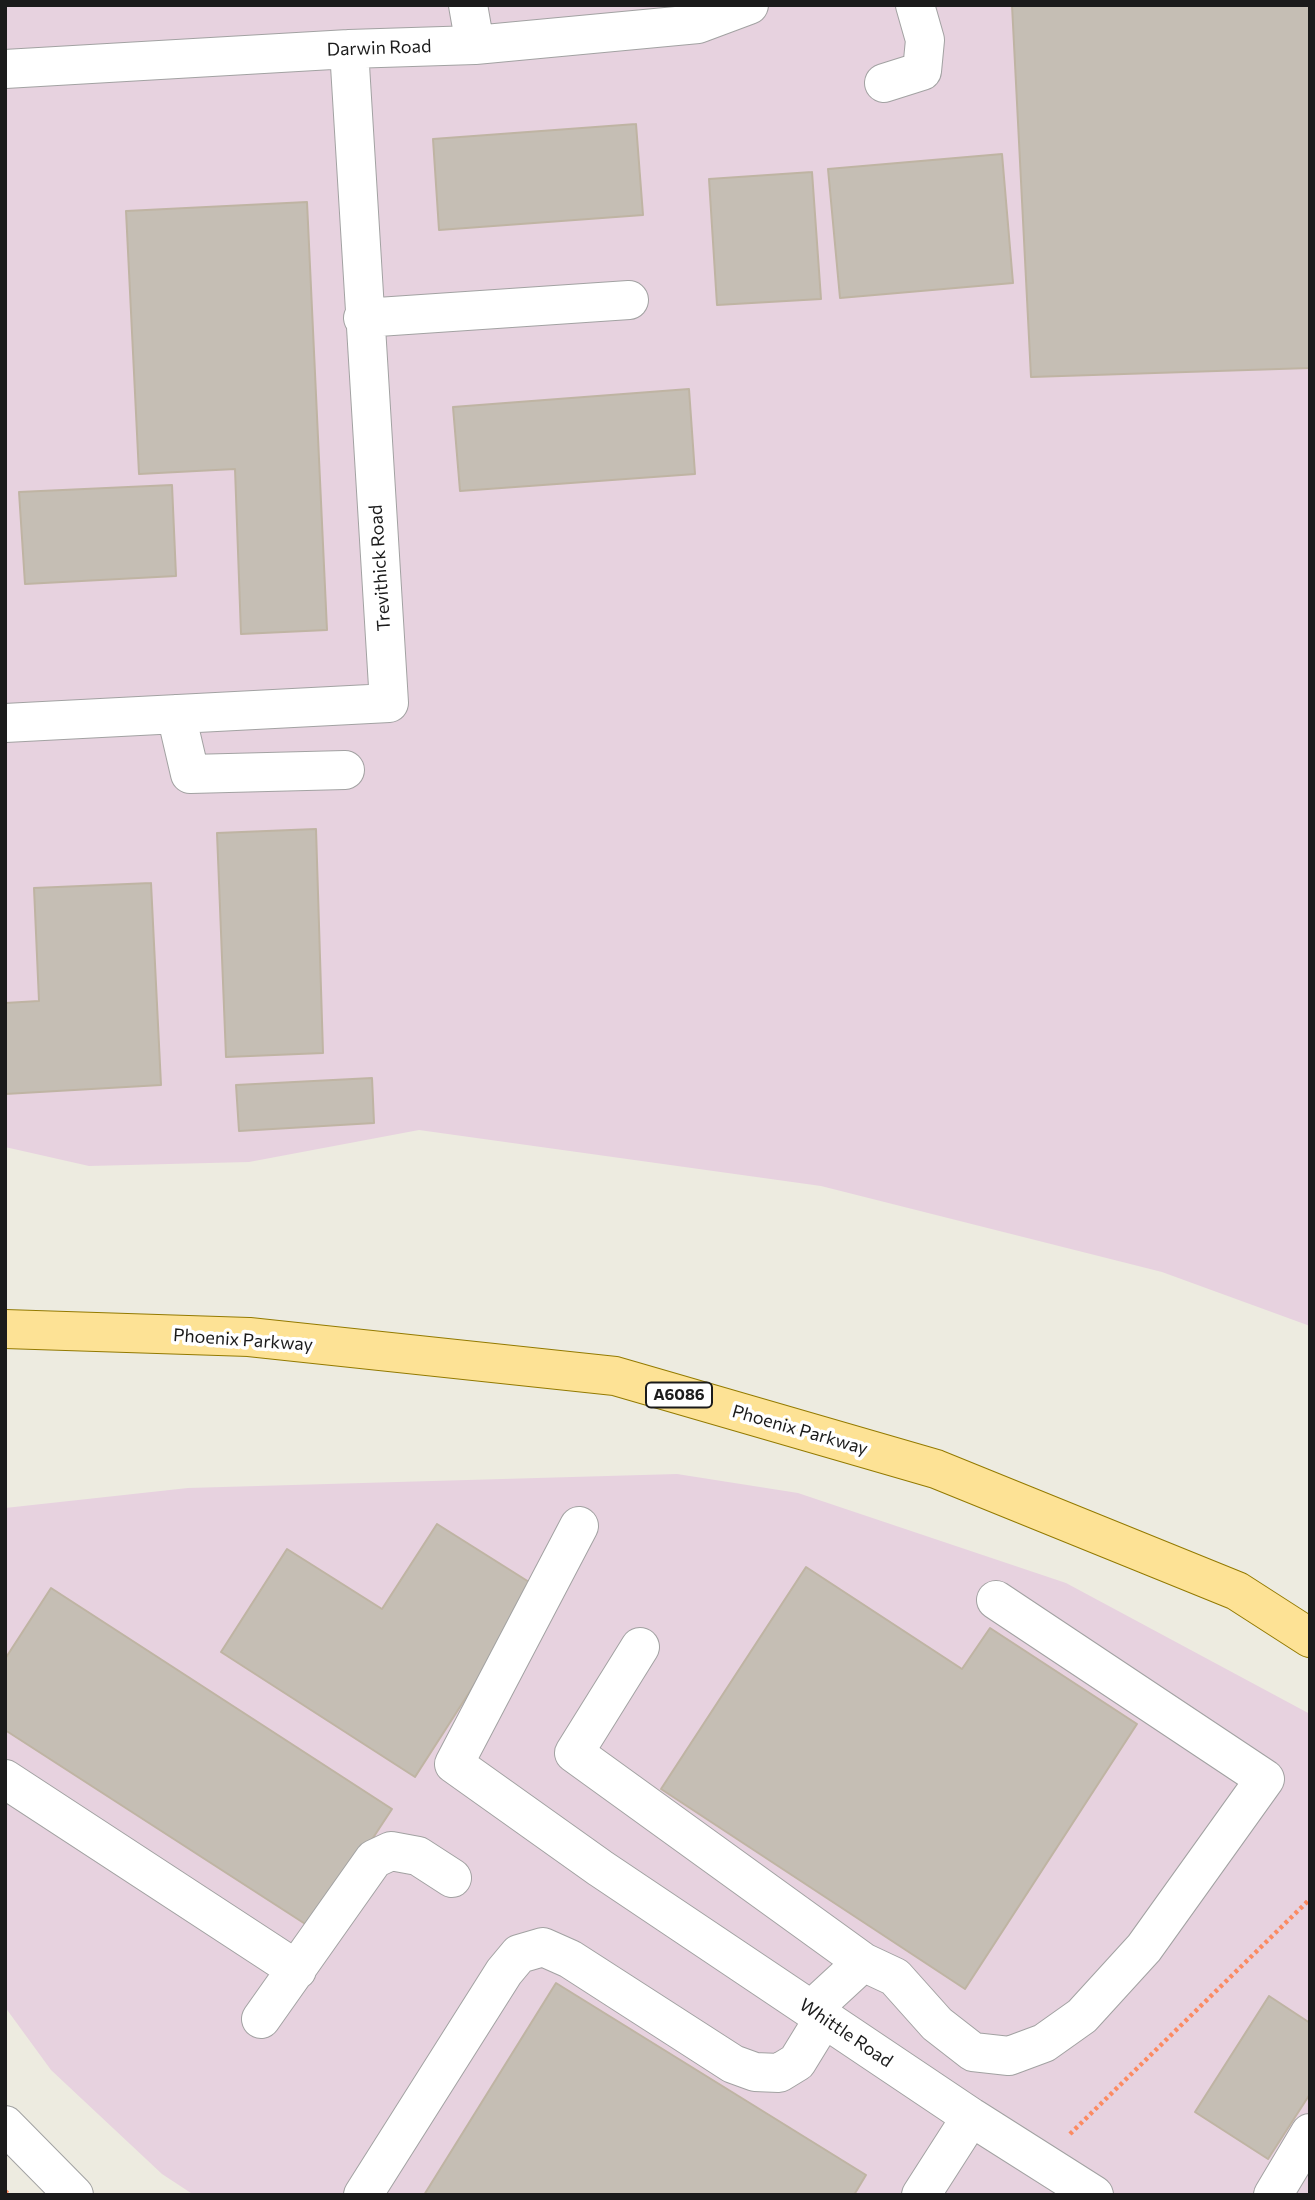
<!DOCTYPE html>
<style>
body{margin:0}
#map{position:relative;width:1315px;height:2200px;overflow:hidden;background:#edebe0;font-family:Commissioner,sans-serif}
canvas{display:block}
.frame{position:absolute;inset:0;border:7px solid #1b1b1b;pointer-events:none}
</style>
<div id="map">
<canvas width="1315" height="2200"></canvas>
<div class="frame"></div>
</div>
<script>
const g = document.querySelector('canvas').getContext('2d');
g.lineJoin = 'round';
function fill(path, color) { g.fillStyle = color; g.fill(path, 'evenodd'); }
const shape = rows => new Path2D(rows.map(r => 'M' + r).join(''));
function stroke(path, color, width, dash) { g.strokeStyle = color; g.lineWidth = width; g.lineCap = dash ? 'butt' : 'round'; g.setLineDash(dash || []); g.stroke(path); }
function label(font, color, halo, rows, align = 'center') {
  g.font = font + ' Commissioner,sans-serif'; g.lineWidth = 7; g.setLineDash([]); g.textBaseline = 'middle'; g.strokeStyle = halo; g.fillStyle = color; for (const [text, x, y, turn = 0] of rows) {
    g.save(); g.translate(x, y); g.rotate((+turn || 0) * Math.PI / 180); g.textAlign = isNaN(turn) ? turn : align; if (halo) g.strokeText(text, 0, 0); g.fillText(text, 0, 0); g.restore();
  }
}
fill(shape([
 [5,5,1310,5,1310,1326,1162,1272,821,1186,419,1130,249,1162,89,1166,5,1147],
 [677,1474,798,1493,1066,1583,1310,1714,1310,2195,194,2195,162,2174,51,2070,5,2007,5,1508,188,1488]
]), '#e7d2df');
const building = shape([
 [1012,5,1310,5,1310,368,1031,377,1012,5],
 [636,124,643,215,439,230,433,139,636,124],
 [1002,154,1013,283,840,298,828,169,1002,154],
 [812,172,821,299,717,305,709,179,812,172],
 [307,202,327,630,241,634,235,469,139,474,126,211,307,202],
 [689,389,695,474,460,491,453,407,689,389],
 [172,485,176,576,25,584,19,492,172,485],
 [316,829,323,1053,226,1057,217,833,316,829],
 [151,883,161,1085,5,1094,5,1003,39,1001,34,888,151,883],
 [372,1078,374,1123,239,1131,236,1085,372,1078],
 [437,1524,537,1587,415,1777,221,1652,287,1549,382,1609,437,1524],
 [806,1567,962,1669,990,1628,1137,1724,965,1989,661,1789,806,1567],
 [51,1588,392,1809,313,1929,5,1730,5,1659,51,1588],
 [556,1983,866,2175,854,2195,424,2195,556,1983],
 [1269,1996,1310,2023,1310,2094,1268,2159,1195,2112,1269,1996]
]);
fill(building, '#c5beb4');
stroke(building, '#bfb4a3', 2);
const minor = shape([
 [468,5,475,45],
 [5,69,349,49,475,45,698,24,749,5],
 [884,83,922,71,925,40,915,5],
 [363,318,629,300],
 [176,714,190,774,345,770],
 [5,723,389,703,349,49],
 [579,1526,454,1764,600,1868,971,2117,1094,2195],
 [640,1647,574,1753,863,1962],
 [5,1779,297,1970],
 [811,2010,863,1962,895,1977,937,2024,973,2052,1009,2056,1044,2043,1082,2016,1144,1948,1265,1779,996,1600],
 [261,2019,374,1859,391,1851,418,1856,452,1878],
 [5,2125,74,2195],
 [363,2195,504,1972,519,1954,543,1947,570,1959,733,2064,755,2072,779,2073,797,2062,824,2018],
 [921,2195,971,2117],
 [1273,2195,1310,2133]
]);
const major = shape([
 [5,1329,249,1337,615,1376,936,1469,1237,1591,1310,1638]
]);
stroke(minor, '#a2a2a2', 40);
stroke(major, '#937a00', 40);
stroke(shape([
 [1070,2134,1310,1899],
 [5,2191,10,2195]
]), '#fc8b62', 4.5, [3.5, 3.5]);
stroke(minor, '#fff', 38);
stroke(major, '#fde295', 38);
for (const [x, y, w] of [
 [679,1395,66]
]) { const box = new Path2D(); box.roundRect(x - w / 2, y - 12.5, w, 25, 5); g.fillStyle = '#fff'; g.fill(box); stroke(box, '#1b1b1b', 2); }
label('bold 16px', '#1b1b1b', null, [
 ["A6086",679,1395]
]);
label('18px', '#1b1b1b', '#fff', [
 ["Darwin Road",379,48,-2],
 ["Trevithick Road",380,568,-94],
 ["Phoenix Parkway",243,1340,4],
 ["Phoenix Parkway",800,1430,16],
 ["Whittle Road",846,2033,34]
]);
</script>
